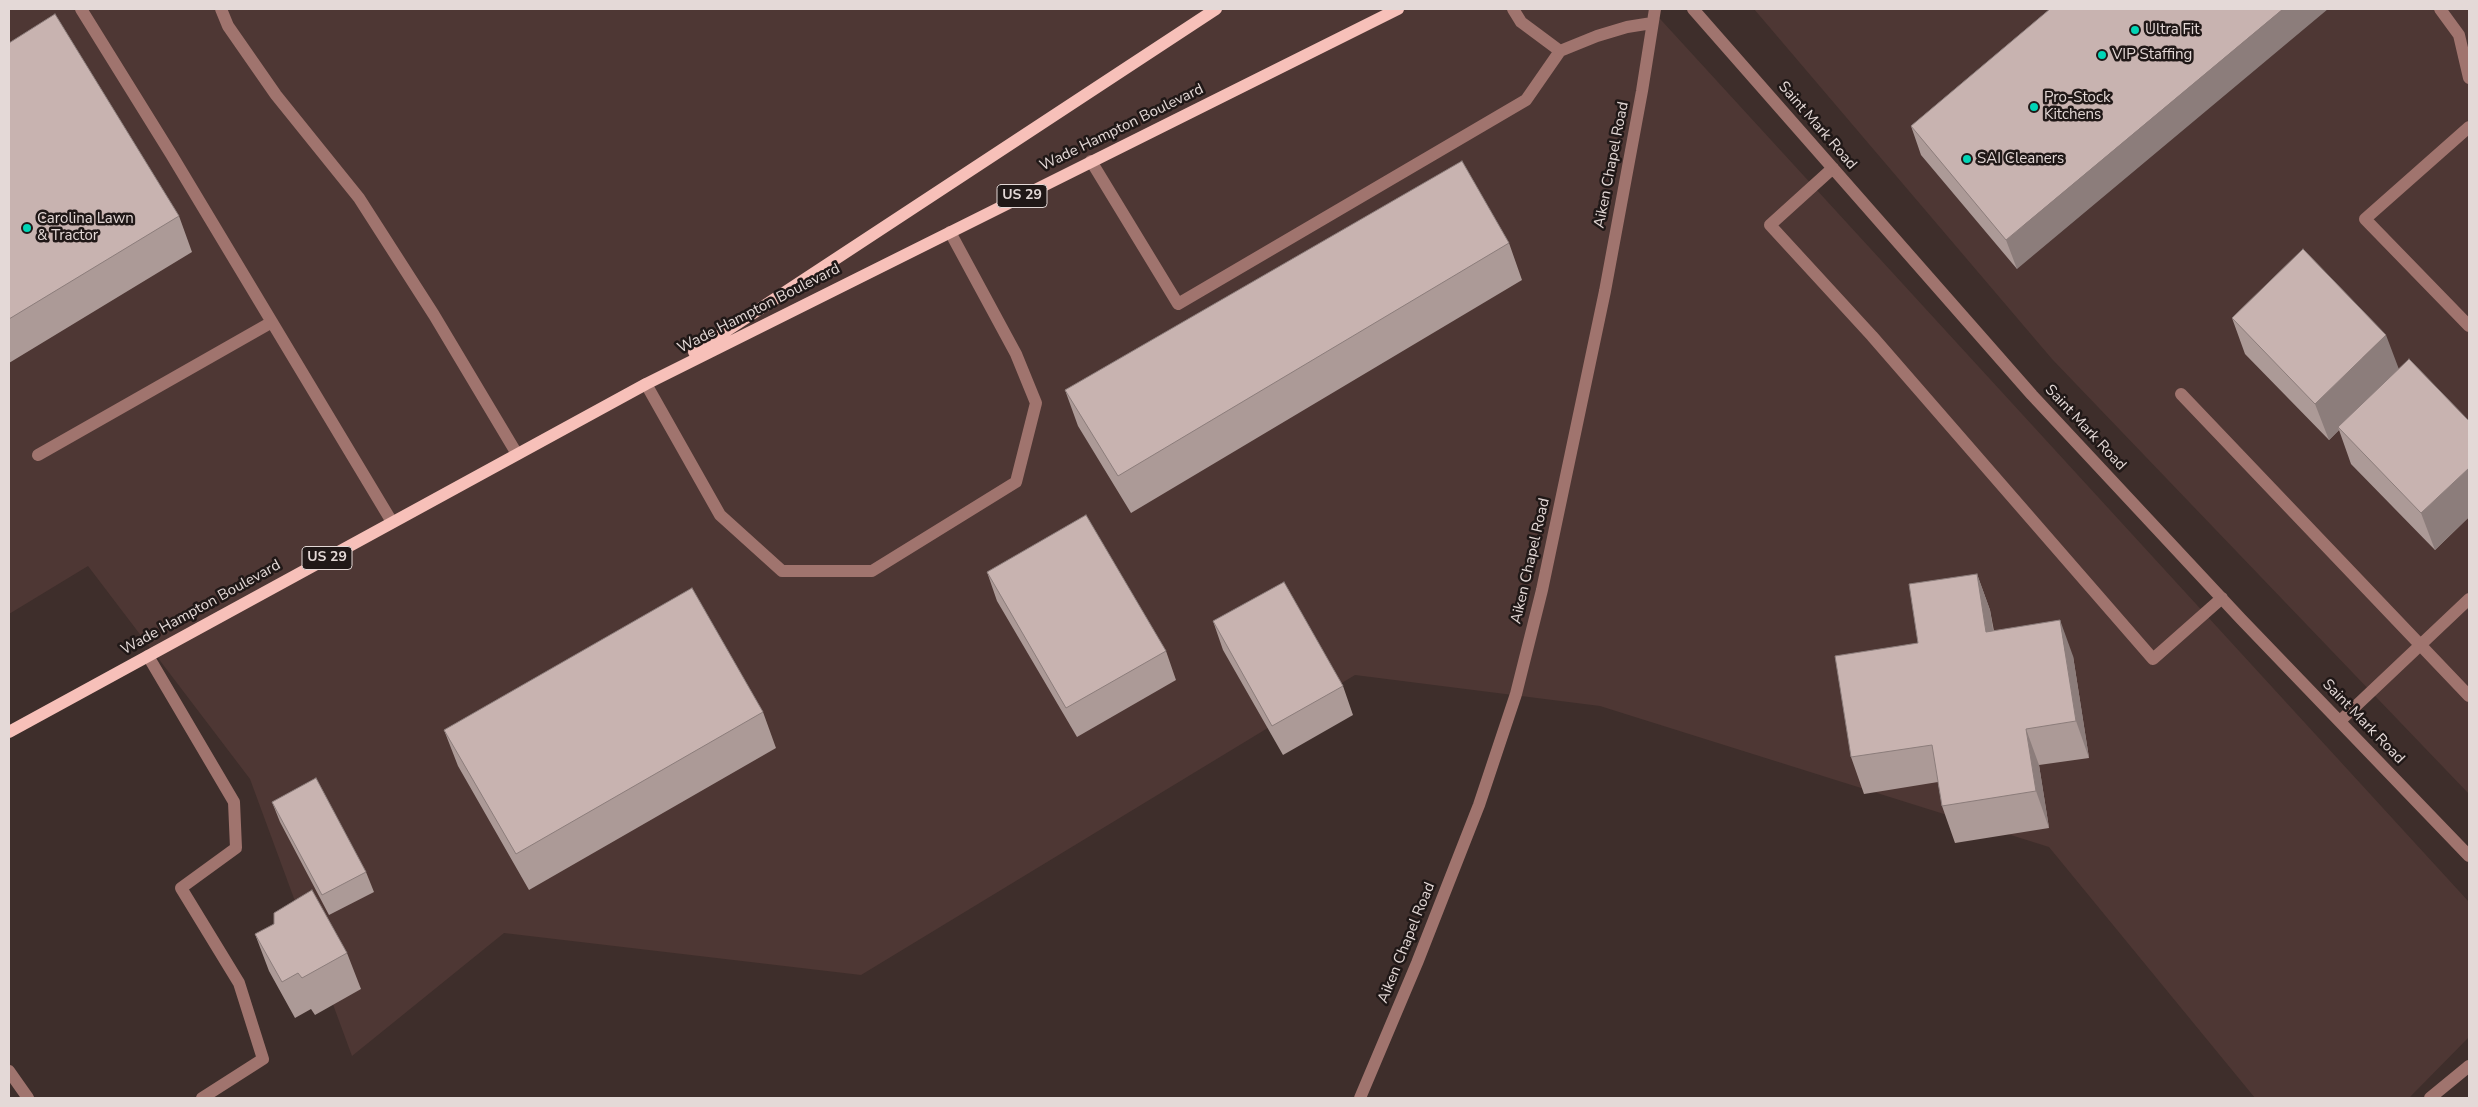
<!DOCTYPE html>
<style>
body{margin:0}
#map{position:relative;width:2478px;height:1107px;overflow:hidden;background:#3e2e2b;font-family:"Nunito Sans",sans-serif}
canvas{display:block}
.frame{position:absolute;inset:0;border:10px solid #e4d9d7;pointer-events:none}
</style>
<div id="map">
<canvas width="2478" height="1107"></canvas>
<div class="frame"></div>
</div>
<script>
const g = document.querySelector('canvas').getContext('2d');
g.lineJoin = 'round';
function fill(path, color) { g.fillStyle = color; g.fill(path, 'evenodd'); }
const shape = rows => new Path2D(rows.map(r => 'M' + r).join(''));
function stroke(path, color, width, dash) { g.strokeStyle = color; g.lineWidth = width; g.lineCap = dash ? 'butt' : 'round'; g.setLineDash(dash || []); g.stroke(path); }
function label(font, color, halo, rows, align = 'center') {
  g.font = font + ' "Nunito Sans",sans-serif'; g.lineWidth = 5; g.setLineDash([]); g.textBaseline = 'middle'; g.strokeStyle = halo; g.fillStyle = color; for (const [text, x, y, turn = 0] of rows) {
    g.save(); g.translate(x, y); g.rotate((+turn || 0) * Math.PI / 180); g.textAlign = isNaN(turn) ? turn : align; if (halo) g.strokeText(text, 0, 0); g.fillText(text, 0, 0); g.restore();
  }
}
fill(shape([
 [9,9,1651,9,2469,902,2469,1037,2409,1098,2255,1098,2049,847,1600,706,1355,675,861,975,504,933,352,1056,250,779,88,566,9,614],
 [1754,9,2469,9,2469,794,2052,359]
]), '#4e3734');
stroke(shape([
 [81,9,171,154,392,522],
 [221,9,228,26,276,95,359,198,434,315,517,454],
 [1513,9,1521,22,1560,51,1597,36,1627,27,1652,23],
 [1693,9,2032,395,2241,619,2469,856],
 [2440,9,2459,35,2469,78],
 [2469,127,2365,219,2469,326],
 [1091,161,1178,304,1526,100,1560,51],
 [1833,168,1770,225,1872,336,2153,659,2222,598],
 [646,384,720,515,782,571,872,571,1016,482,1036,403,1016,354,950,232],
 [2181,394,2469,696],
 [38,455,272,322],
 [148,656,234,802,236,848,181,888,239,983,263,1059,202,1098],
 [2340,721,2469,599],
 [9,1071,28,1098],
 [1360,1098,1417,963,1479,805,1516,694,1542,590,1605,291,1642,91,1655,9],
 [2430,1098,2469,1066]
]), '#a0746e', 12);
stroke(shape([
 [694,352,1216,9],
 [9,732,646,384,1398,9]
]), '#f7c0b9', 12);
fill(shape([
 [2050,9,2017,269,1921,155,1911,126],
 [9,43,179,216,192,252,9,363],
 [1509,243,1522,280,1131,513,1078,426,1065,390],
 [2232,318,2399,369,2469,421,2469,517,2435,550,2351,464,2339,430,2329,440,2245,354],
 [987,572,1166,651,1176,680,1077,737,997,601],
 [1977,574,1990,610,1994,631,2073,656,2089,758,2039,765,2049,828,1955,843,1942,806,1938,782,1864,794,1851,757,1918,643],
 [1213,621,1343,686,1353,715,1283,755,1223,650],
 [763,712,776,748,529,890,458,766,444,730],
 [272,802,366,872,374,892,329,915,280,822],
 [255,934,347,953,361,989,315,1015,311,1009,295,1018,269,971]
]), '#ac9a97');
fill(shape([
 [2283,9,2328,9,2017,269,2006,240],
 [2386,335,2400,372,2338,427,2339,430,2329,440,2315,404],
 [2469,468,2469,517,2435,550,2421,513],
 [1977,574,1990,610,1999,668,1986,632],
 [2060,620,2073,656,2089,758,2076,721],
 [2026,729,2039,765,2049,828,2036,791]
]), '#8c7d7b');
const building = shape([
 [2050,9,2283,9,2006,240,1911,126,2050,9],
 [55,14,179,216,9,319,9,43,55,14],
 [1462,161,1509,243,1118,476,1065,390,1462,161],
 [2303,249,2386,335,2315,404,2232,318,2303,249],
 [2409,359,2469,421,2469,468,2421,513,2338,427,2409,359],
 [1086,515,1166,651,1066,708,987,572,1086,515],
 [1977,574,1986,632,2060,620,2076,721,2026,729,2036,791,1942,806,1932,745,1851,757,1835,656,1918,643,1909,584,1977,574],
 [1284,582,1343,686,1272,726,1213,621,1284,582],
 [692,588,763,712,516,854,444,730,692,588],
 [316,778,366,872,322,895,272,802,316,778],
 [312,890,347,953,302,978,298,973,282,982,255,934,274,924,274,913,312,890]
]);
fill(building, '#c8b3b0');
stroke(building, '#8c7d7b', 1);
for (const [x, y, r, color] of [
 [2135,30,5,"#02d5b6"],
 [2102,55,5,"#02d5b6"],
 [2034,107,5,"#02d5b6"],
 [1967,159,5,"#02d5b6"],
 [27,228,5,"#02d5b6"]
]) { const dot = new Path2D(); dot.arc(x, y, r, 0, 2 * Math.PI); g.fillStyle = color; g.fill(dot); stroke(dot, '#201817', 2); }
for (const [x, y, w] of [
 [1022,196,50],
 [327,558,50]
]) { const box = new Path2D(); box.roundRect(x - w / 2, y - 11.5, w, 23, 4); g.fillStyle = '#201817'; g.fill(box); stroke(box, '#e4d9d7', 1); }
label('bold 14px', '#e4d9d7', null, [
 ["US 29",1022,196],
 ["US 29",327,558]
]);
label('15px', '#e4d9d7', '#201817', [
 ["Ultra Fit",2145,30],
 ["VIP Staffing",2112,55],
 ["Pro-Stock",2044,98],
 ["Kitchens",2044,115],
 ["SAI Cleaners",1977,159],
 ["Carolina Lawn",37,219],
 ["& Tractor",37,236]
], 'left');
label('15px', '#e4d9d7', '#201817', [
 ["Saint Mark Road",1817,126,49],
 ["Wade Hampton Boulevard",1122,128,-26],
 ["Aiken Chapel Road",1612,165,-79],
 ["Wade Hampton Boulevard",759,309,-27],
 ["Saint Mark Road",2085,428,47],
 ["Aiken Chapel Road",1531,561,-77],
 ["Wade Hampton Boulevard",201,608,-29],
 ["Saint Mark Road",2363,722,46],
 ["Aiken Chapel Road",1407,943,-68]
]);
</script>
